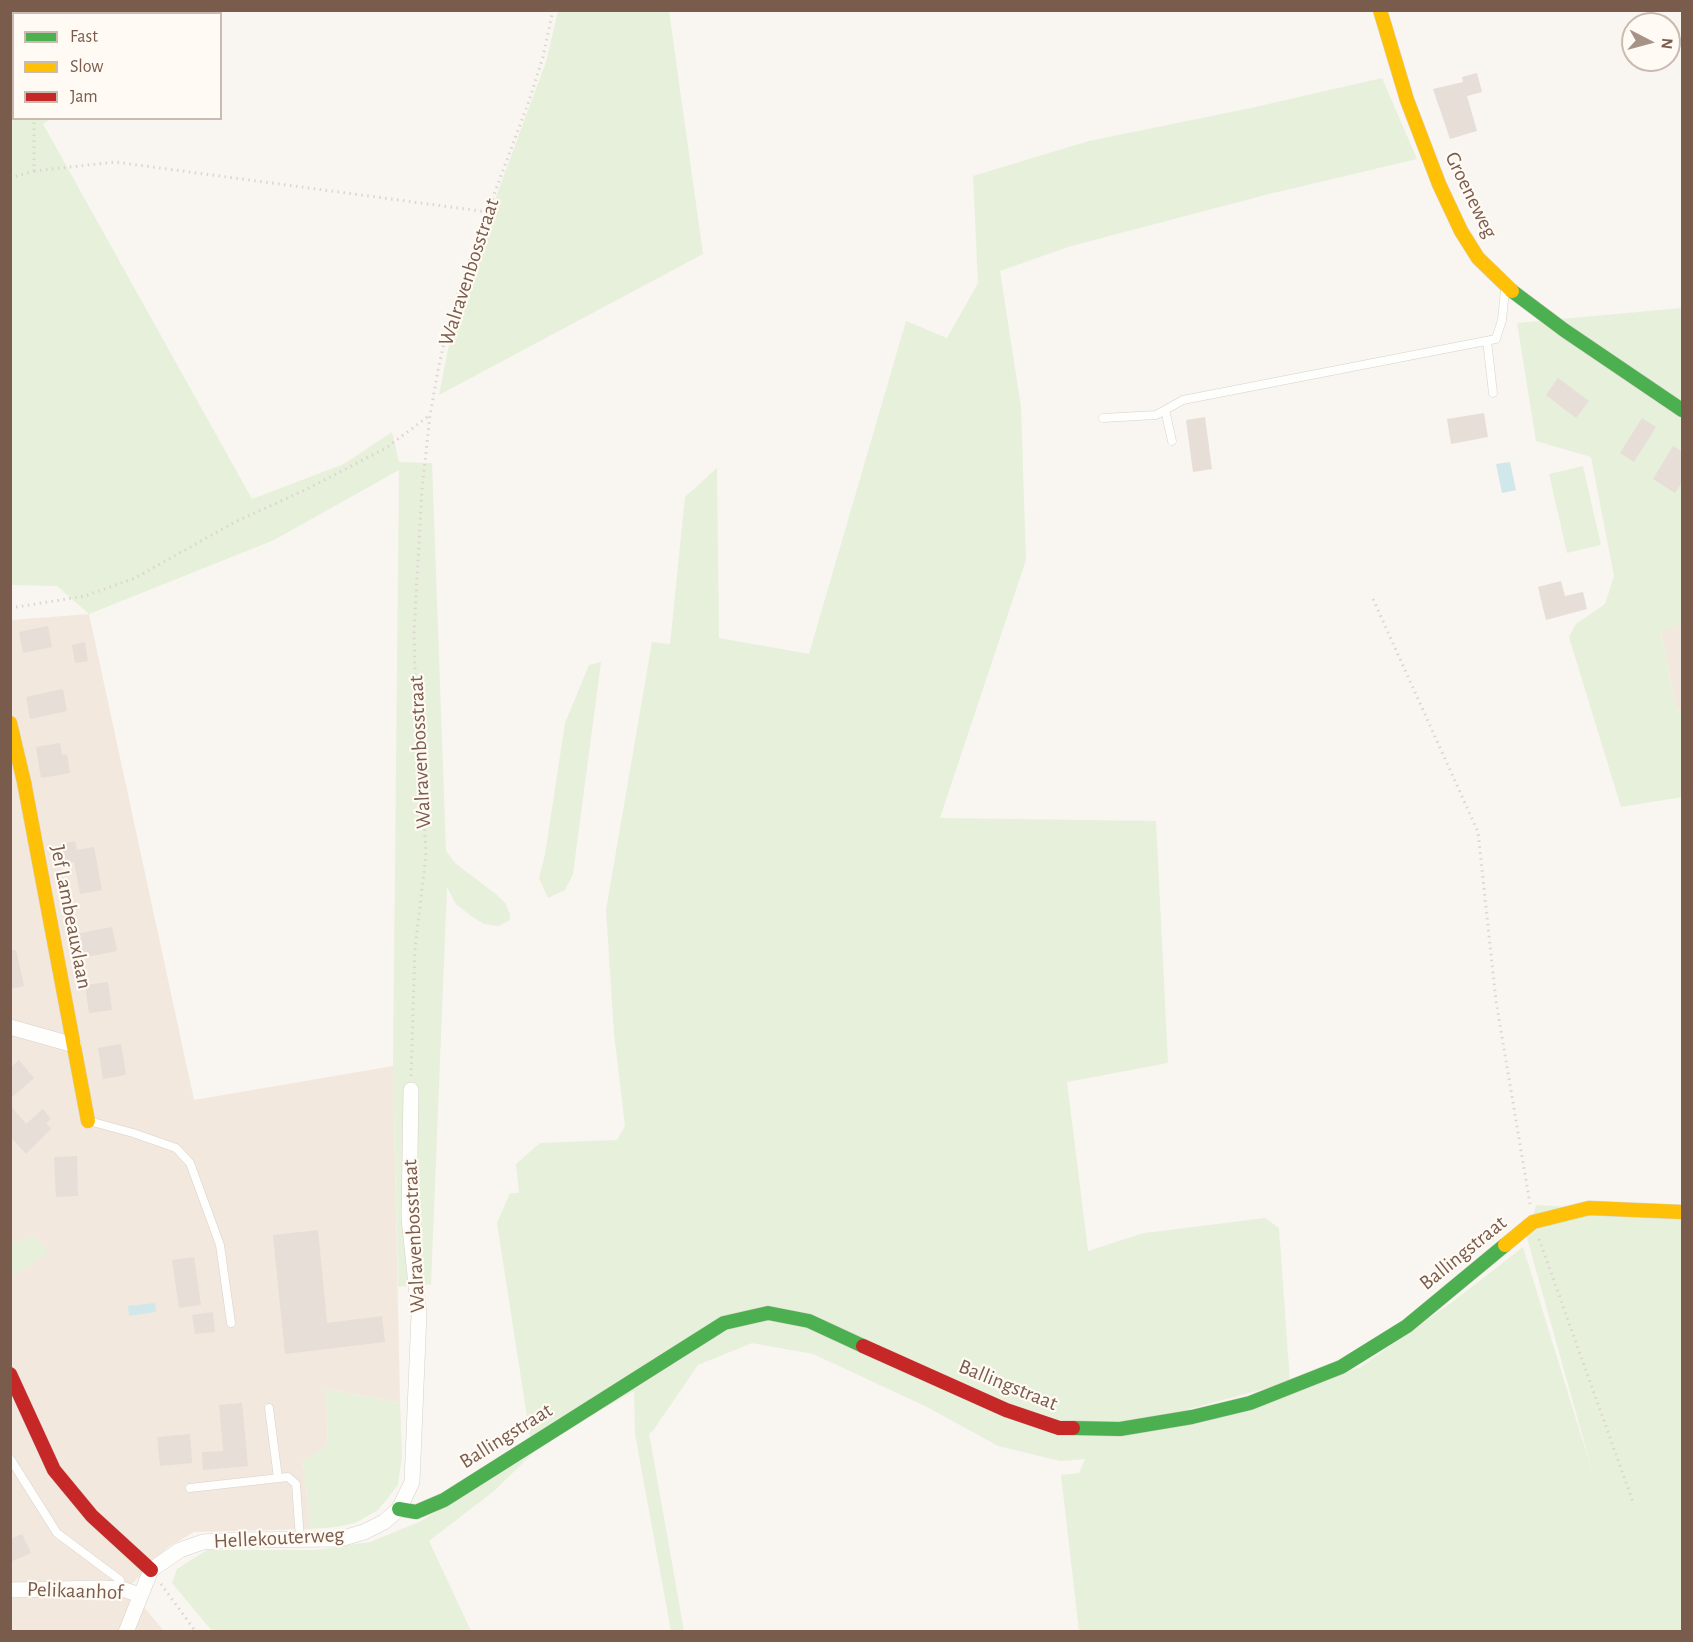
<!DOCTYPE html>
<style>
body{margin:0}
#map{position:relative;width:1693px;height:1642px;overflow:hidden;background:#f9f5f0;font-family:"Alegreya Sans",sans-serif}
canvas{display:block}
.frame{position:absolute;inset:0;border:12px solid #7a5c4d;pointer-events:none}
.legend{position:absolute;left:12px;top:12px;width:210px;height:108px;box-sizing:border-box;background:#fffaf3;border:2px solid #cabbb1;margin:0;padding:8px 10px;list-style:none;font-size:18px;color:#7a5c4d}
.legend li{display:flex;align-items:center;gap:12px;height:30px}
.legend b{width:30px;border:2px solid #cabbb1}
.north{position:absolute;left:1621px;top:12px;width:60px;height:60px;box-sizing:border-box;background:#fffaf3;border:2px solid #cabbb1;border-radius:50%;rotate:96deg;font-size:16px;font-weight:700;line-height:24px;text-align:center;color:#7a5c4d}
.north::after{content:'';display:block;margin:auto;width:21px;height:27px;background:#a69286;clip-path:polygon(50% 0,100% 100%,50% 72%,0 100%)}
</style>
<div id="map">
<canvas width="1693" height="1642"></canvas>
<div class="frame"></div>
<ul class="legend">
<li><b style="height:8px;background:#4caf50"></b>Fast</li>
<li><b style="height:8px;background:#ffc107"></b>Slow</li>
<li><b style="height:8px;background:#c62828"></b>Jam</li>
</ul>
<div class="north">N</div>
</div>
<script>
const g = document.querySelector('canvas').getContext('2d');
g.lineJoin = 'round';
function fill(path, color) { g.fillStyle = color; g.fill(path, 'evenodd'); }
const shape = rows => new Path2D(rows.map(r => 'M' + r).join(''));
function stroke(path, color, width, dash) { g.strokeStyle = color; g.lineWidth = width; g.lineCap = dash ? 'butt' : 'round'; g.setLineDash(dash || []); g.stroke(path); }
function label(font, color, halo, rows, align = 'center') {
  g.font = font + ' "Alegreya Sans",sans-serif'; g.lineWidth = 4.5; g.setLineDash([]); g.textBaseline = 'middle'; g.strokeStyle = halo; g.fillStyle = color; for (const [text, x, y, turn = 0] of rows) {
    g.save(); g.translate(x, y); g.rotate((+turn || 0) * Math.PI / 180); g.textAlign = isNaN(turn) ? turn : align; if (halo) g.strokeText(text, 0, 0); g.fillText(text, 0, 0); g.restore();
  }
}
fill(shape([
 [89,614,194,1100,393,1066,400,1403,326,1389,328,1445,303,1461,311,1529,194,1532,168,1547,128,1588,164,1631,11,1632,11,620],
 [1682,622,1682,712,1676,709,1661,631]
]), '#f2e8de');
fill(shape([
 [11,11,81,11,82,13,14,14,14,118,50,119,43,124,252,499,344,464,392,432,399,462,432,463,446,851,455,863,497,895,506,904,510,915,510,920,498,926,484,924,471,916,456,904,447,887,431,1284,398,1287,393,1066,399,470,274,540,89,614,57,586,11,585],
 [558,11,669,11,703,254,439,395,448,349,480,240,546,62],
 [1382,78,1417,159,1269,194,1071,246,1000,271,1021,407,1026,560,940,818,1156,821,1168,1063,1067,1082,1088,1251,1144,1233,1265,1218,1279,1228,1290,1382,1100,1433,1359,1368,1451,1303,1523,1247,1593,1474,1522,1220,1534,1214,1536,1205,1682,1213,1682,1631,1079,1631,1061,1475,1079,1473,1085,1459,1060,1461,998,1446,927,1407,813,1354,752,1343,698,1365,652,1432,649,1433,684,1631,671,1631,635,1434,634,1391,532,1449,497,1223,510,1193,519,1193,516,1164,540,1143,617,1140,625,1126,614,1033,606,910,652,642,670,644,685,497,717,468,719,638,809,654,906,321,947,338,978,283,973,176,1089,141,1251,108],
 [763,1309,648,1375,654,1354,651,1369],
 [1682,308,1682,622,1661,632,1676,709,1682,713,1682,797,1621,807,1569,637,1576,624,1605,604,1614,576,1591,457,1536,441,1517,323],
 [1583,466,1601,545,1567,553,1549,474],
 [601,662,573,874,565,890,548,898,539,878,545,855,565,723,589,665],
 [34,1236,49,1252,11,1278,11,1242,12,1243],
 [326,1389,400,1403,402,1456,398,1485,378,1510,355,1523,335,1527,311,1529,303,1461,328,1445],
 [532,1454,494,1491,429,1541,471,1631,212,1631,172,1583,177,1569,207,1550,315,1550,370,1542,419,1522]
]), '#e7f0db');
fill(shape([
 [1510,462,1516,490,1502,493,1496,464],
 [155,1303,156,1312,129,1316,128,1306]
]), '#d0e8ea');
fill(shape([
 [1477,73,1482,92,1467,96,1477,131,1450,139,1433,89,1463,82,1462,77],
 [1558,378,1589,401,1576,418,1546,395],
 [1484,413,1488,437,1451,444,1447,419],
 [1205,417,1212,469,1193,472,1186,420],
 [1642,418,1656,427,1634,462,1620,453],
 [1673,446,1683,452,1683,481,1675,493,1653,479],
 [1561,581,1565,596,1583,592,1587,609,1546,620,1538,587],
 [48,626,52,647,23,653,19,632],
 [85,642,88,661,75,663,72,645],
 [63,689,67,711,30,719,26,697],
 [60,743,62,755,67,754,70,773,41,778,36,747],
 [75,841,77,850,94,847,102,890,80,894,74,862,62,864,58,845],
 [112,927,117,951,81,958,76,934],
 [10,950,16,950,24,986,10,989],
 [108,982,112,1010,89,1013,85,985],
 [121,1044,126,1075,103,1079,98,1048],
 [19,1060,34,1078,10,1099,10,1068],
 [10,1105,26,1124,43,1109,51,1119,46,1123,51,1129,26,1154,10,1136],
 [77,1156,78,1196,56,1197,54,1157],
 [318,1230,327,1323,382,1316,385,1342,285,1354,273,1235],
 [194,1257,201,1305,179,1308,172,1260],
 [213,1312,215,1332,195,1334,192,1315],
 [242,1403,248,1466,203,1470,202,1452,223,1451,219,1405],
 [190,1434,192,1463,160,1466,157,1437],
 [22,1534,31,1553,10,1562,10,1539]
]), '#e6ded7');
const lane = shape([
 [1487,341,1493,393],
 [1165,410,1172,441],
 [1103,418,1156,415,1183,400,1496,339,1502,320,1505,290],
 [89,1121,133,1133,176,1148,190,1163,220,1245,231,1323],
 [269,1408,278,1478],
 [11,1460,57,1533,120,1580,122,1589],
 [190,1488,288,1477,296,1484,300,1539]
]);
const street = shape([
 [10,1027,74,1045],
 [10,1590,101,1588,122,1589,140,1595],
 [126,1632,151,1570,180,1550,203,1542,233,1540,340,1539,364,1532,384,1522,399,1509,412,1482,419,1314,409,1218,411,1090]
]);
const fast = shape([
 [1512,291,1564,330,1682,410],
 [1073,1428,1120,1429,1192,1417,1250,1403,1341,1367,1407,1326,1505,1245],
 [399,1509,416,1512,444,1500,724,1323,768,1313,809,1321,863,1346]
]);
const slow = shape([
 [1380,10,1407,100,1439,184,1461,231,1478,258,1512,291],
 [10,723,24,782,88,1121],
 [1505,1245,1533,1222,1589,1208,1682,1212]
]);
const jam = shape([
 [863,1346,1006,1410,1059,1428,1073,1428],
 [10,1374,54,1470,92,1516,151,1570]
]);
stroke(lane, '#d7d1cb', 9);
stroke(street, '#d7d1cb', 16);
stroke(fast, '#d9d2cb', 15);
stroke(slow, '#d9d2cb', 15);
stroke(jam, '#d9d2cb', 15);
stroke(shape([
 [34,10,34,14],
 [34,171,115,162,488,212],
 [10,178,34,171,34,118],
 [1373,599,1478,832,1496,1001,1530,1204],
 [10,608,85,596,135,578,235,522,307,489,386,448,430,415],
 [411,1076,415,948,426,855,424,817,417,751,414,632,422,489,430,415,439,365,449,322,462,280,529,101,543,57,553,10],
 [1539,1239,1633,1502],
 [161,1584,196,1632]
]), '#dcd5d0', 3, [1.5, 4.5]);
stroke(lane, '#fefefd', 8);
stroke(street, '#fefefd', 15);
stroke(fast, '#4caf50', 14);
stroke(slow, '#ffc107', 14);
stroke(jam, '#c62828', 14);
label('21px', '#7a5c4d', '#fffaf3', [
 ["Groeneweg",1471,195,64],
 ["Walravenbosstraat",469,272,-72],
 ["Walravenbosstraat",420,752,-93],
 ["Jef Lambeauxlaan",71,917,79],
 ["Walravenbosstraat",414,1236,-93],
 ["Ballingstraat",1463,1253,-39],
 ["Ballingstraat",1008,1385,22],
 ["Ballingstraat",506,1436,-32],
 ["Hellekouterweg",279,1538,-3],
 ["Pelikaanhof",75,1591,2]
]);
</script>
